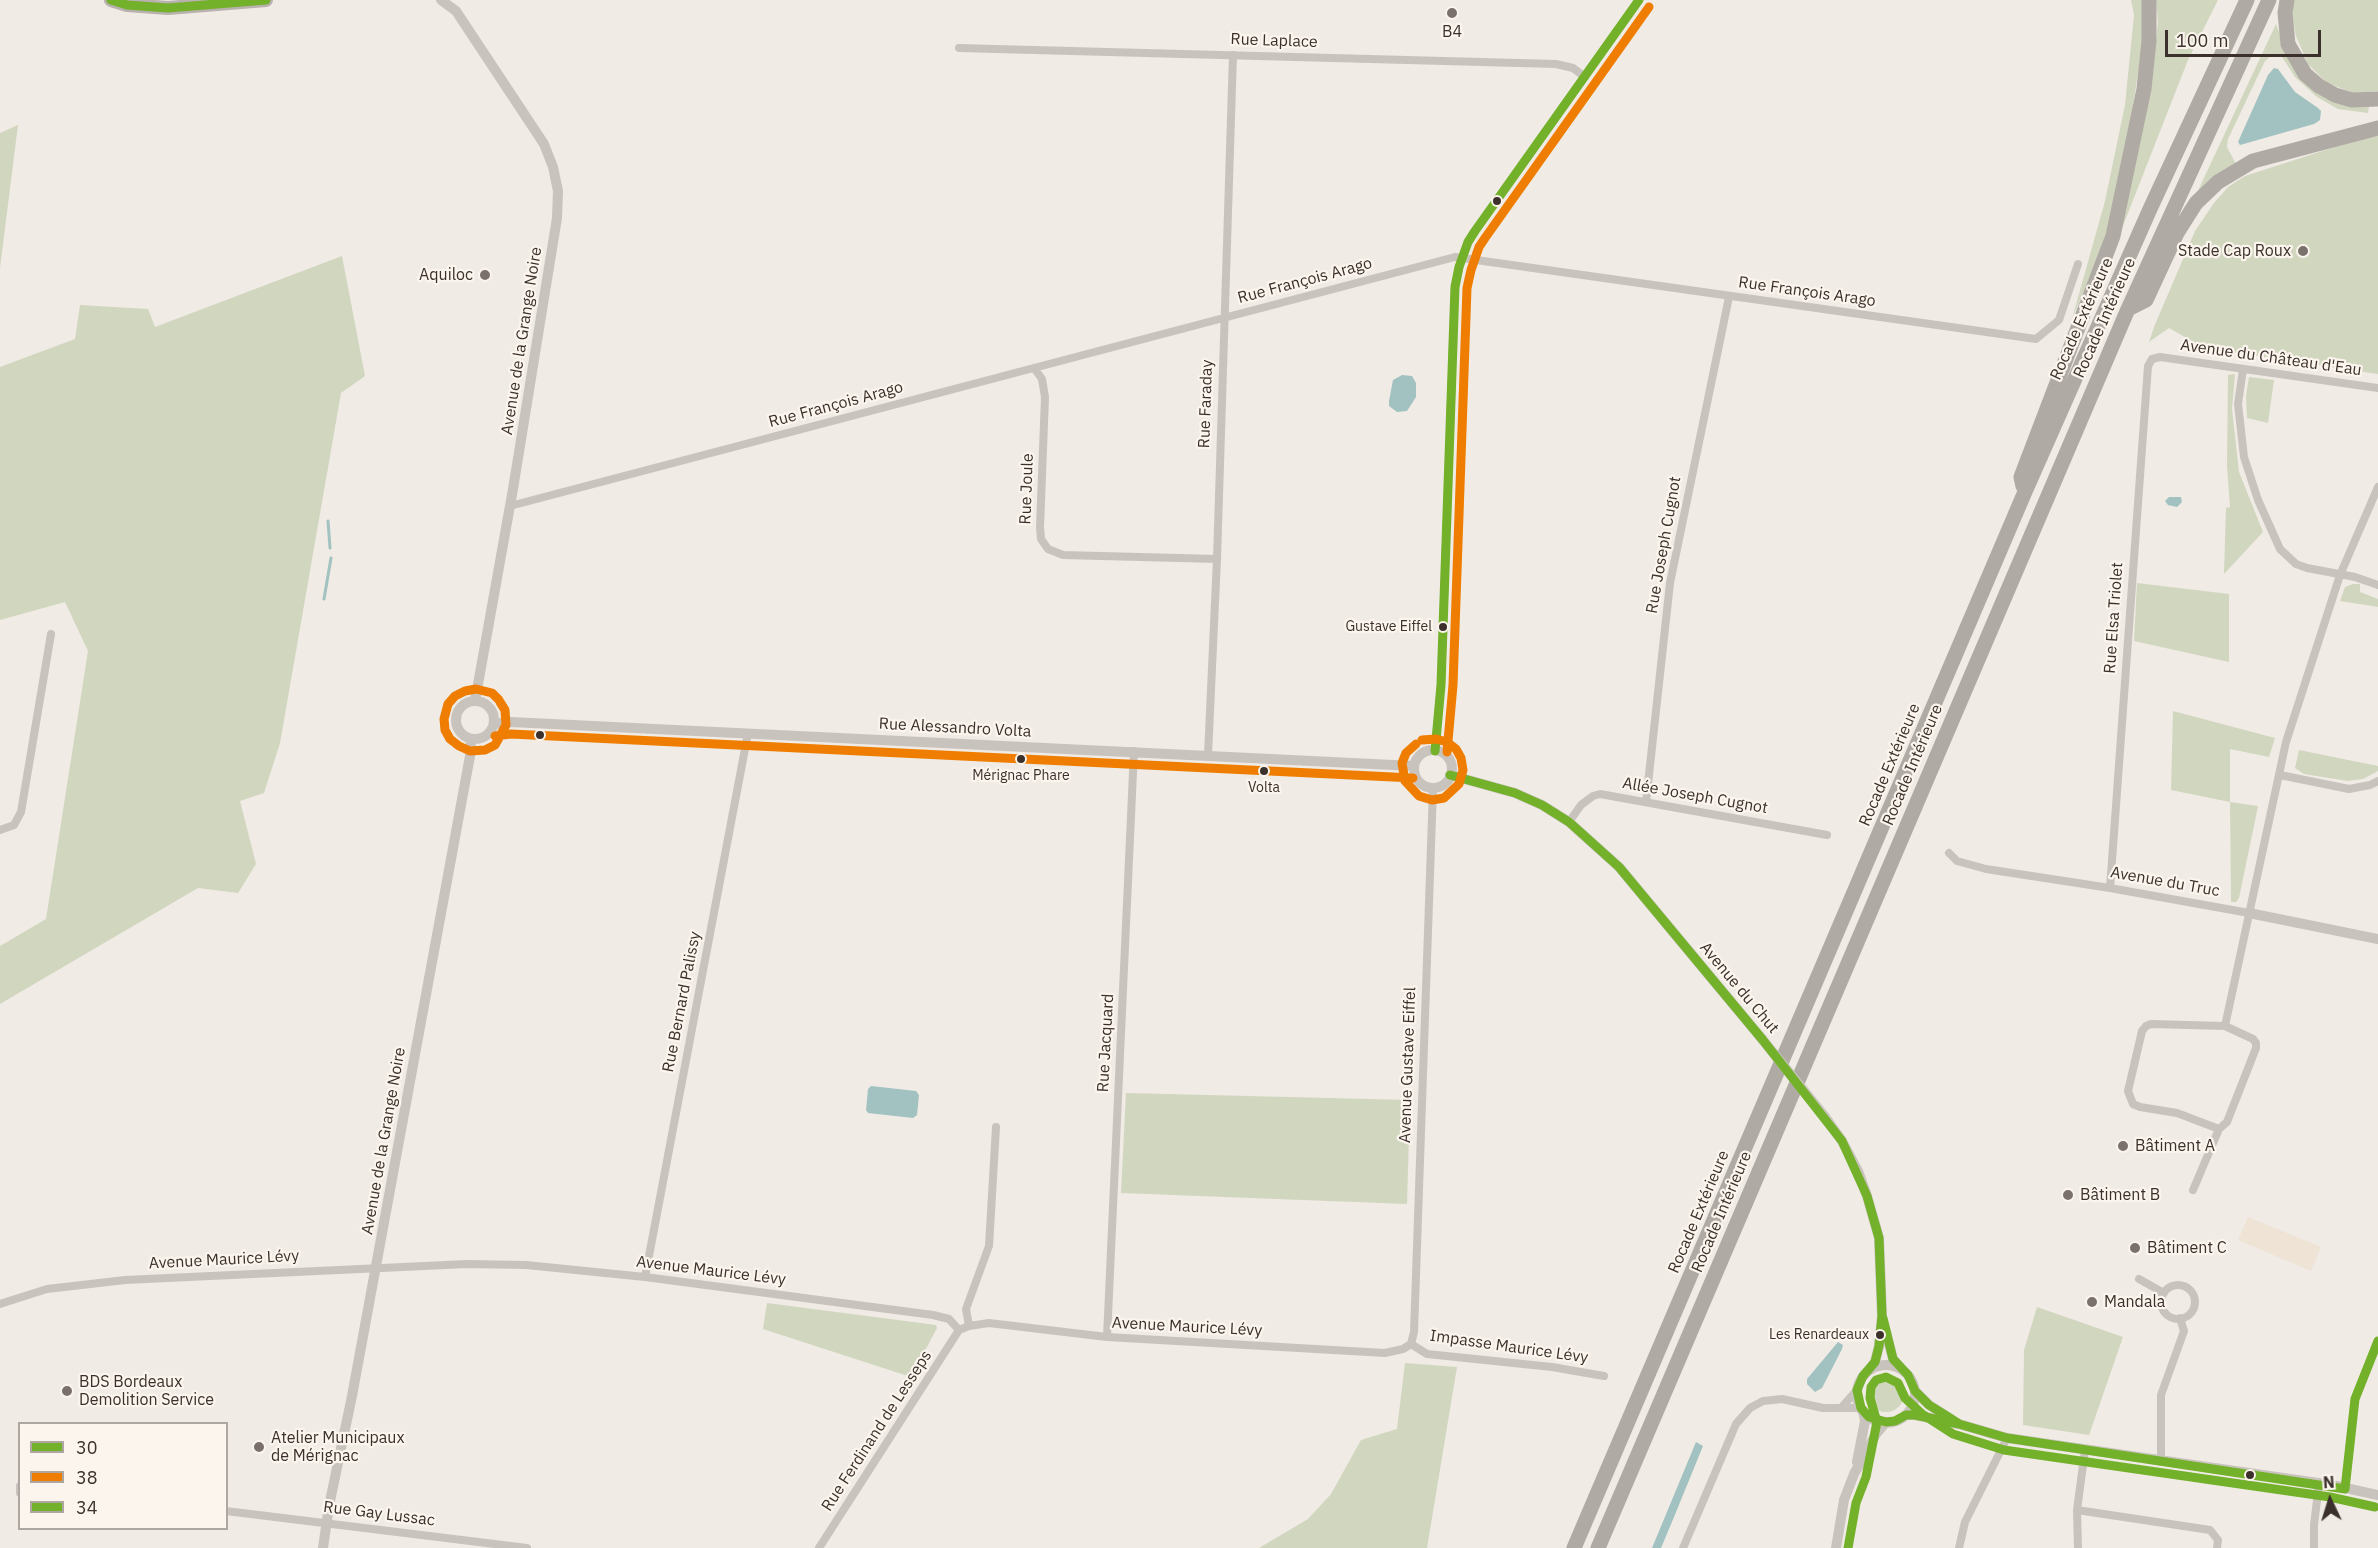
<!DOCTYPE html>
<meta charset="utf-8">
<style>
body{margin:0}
#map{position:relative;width:2378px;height:1548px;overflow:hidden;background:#f0ebe5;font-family:"IBM Plex Sans",sans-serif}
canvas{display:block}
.legend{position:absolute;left:18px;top:1422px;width:210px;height:108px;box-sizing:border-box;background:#fbf5ee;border:2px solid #aea6a0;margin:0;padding:8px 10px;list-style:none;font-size:18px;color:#3b302b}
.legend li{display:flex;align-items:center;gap:12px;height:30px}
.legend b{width:30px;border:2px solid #aea6a0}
.north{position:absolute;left:2300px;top:1470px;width:60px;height:60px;-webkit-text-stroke:4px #fbf5ee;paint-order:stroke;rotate:356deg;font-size:16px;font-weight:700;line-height:24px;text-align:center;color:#3b302b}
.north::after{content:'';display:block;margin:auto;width:21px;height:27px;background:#3b302b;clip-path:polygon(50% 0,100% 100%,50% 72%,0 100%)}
.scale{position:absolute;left:2165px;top:30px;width:156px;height:27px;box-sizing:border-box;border:3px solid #3b302b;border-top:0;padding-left:8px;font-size:18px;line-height:21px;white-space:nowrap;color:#3b302b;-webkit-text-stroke:4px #fbf5ee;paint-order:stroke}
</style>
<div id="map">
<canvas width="2378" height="1548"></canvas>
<ul class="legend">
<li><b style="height:8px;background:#73b12a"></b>30</li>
<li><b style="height:8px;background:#ee7d01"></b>38</li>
<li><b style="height:8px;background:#73b12a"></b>34</li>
</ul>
<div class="north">N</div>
<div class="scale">100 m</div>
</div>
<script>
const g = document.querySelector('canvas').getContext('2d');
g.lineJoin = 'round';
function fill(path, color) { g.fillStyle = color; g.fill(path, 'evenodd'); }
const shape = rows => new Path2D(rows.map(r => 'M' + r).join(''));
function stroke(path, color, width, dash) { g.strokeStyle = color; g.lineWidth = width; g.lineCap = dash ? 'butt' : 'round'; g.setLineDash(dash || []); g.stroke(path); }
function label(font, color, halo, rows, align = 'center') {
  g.font = font + ' "IBM Plex Sans",sans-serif'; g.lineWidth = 4.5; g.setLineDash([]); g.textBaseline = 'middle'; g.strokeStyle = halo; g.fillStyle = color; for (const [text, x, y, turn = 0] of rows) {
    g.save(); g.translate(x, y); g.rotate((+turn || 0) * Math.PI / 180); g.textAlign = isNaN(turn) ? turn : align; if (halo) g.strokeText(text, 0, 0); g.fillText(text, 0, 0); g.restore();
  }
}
fill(shape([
 [2131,0,2142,0,2142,48,2123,170,2103,246,2072,319,2105,201,2125,105,2134,15],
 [2156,0,2218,0,2188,60,2119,236,2154,60,2158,22],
 [2294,0,2378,0,2378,91,2354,93,2327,83,2308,64,2296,36,2292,15],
 [2276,24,2290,62,2369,106,2368,113,2338,109,2317,97,2295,77,2282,57,2273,54,2265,61,2228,139,2227,147,2236,164,2196,195],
 [18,125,0,268,0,133],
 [2378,133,2378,374,2204,348,2169,328,2149,342,2154,327,2195,231,2214,203,2228,187,2245,176],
 [342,256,365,376,341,393,280,743,264,793,240,801,256,864,238,893,198,888,0,1004,0,946,46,919,88,651,65,602,0,620,0,367,75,339,80,305,148,309,155,327],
 [2235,374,2232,409,2239,472,2263,532,2224,574,2226,508,2230,507,2227,466,2228,375],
 [2249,377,2274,380,2268,423,2247,418,2246,396],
 [2137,583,2229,594,2229,662,2134,641],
 [2353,584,2360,584,2360,592,2378,599,2378,607,2340,601,2345,587],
 [2173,711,2275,738,2269,757,2230,749,2230,802,2258,806,2239,898,2236,902,2231,902,2230,802,2171,790],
 [2299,750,2378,766,2378,771,2363,779,2348,781,2304,774,2295,768],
 [1126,1093,1410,1100,1407,1204,1121,1193],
 [767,1303,936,1325,937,1328,911,1377,763,1329],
 [2037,1307,2123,1337,2089,1435,2023,1425,2024,1350],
 [1405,1363,1457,1367,1427,1548,1259,1548,1308,1519,1331,1494,1361,1440,1397,1429],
 '1868 1394a18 18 0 1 1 36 0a18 18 0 1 1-36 0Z'
]), '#d1d6bf');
fill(shape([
 [2248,1217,2321,1247,2311,1271,2238,1240]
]), '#eee3d5');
fill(shape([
 [2274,68,2278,69,2295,92,2318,108,2321,111,2320,120,2314,124,2240,145,2238,142,2268,75],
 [1402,375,1412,376,1416,383,1416,397,1407,411,1397,412,1389,406,1389,401,1393,380],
 [2169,497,2181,497,2182,502,2177,507,2168,505,2165,501],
 [871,1086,916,1091,919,1095,917,1115,913,1118,868,1113,866,1110,868,1089],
 [1838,1342,1843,1345,1842,1349,1822,1388,1815,1392,1807,1384,1807,1379],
 [1696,1442,1703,1446,1674,1517,1661,1548,1652,1548]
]), '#a1c2c1');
stroke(shape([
 [328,521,330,548],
 [324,599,331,558]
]), '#a1c2c1', 3);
stroke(shape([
 [959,48,1556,64,1573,68,1585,77],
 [1034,368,1042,379,1045,397,1040,527,1041,539,1048,549,1063,555,1217,559],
 [2243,369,2238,404,2244,457,2258,500,2280,549,2296,564,2307,568,2355,577,2378,585],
 [510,506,1455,257,2036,339,2059,320,2078,264],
 [1435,751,1441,685,1455,287,1459,267,1468,242,1475,231,1639,0],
 [1208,755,1217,559,1233,55],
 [2280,775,2349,789,2370,785,2378,781],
 [1646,802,1670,583,1729,297],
 [1569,822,1581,805,1593,796,1600,794,1827,835],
 [0,830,14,825,21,812,51,634],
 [1949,853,1957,861,1986,869,2110,888,2249,913],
 [2110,888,2148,366,2152,359,2160,357,2378,388],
 [2219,1129,2177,1113,2140,1107,2133,1104,2128,1091,2142,1031,2146,1026,2151,1024,2225,1026],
 [2193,1190,2219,1129,2227,1122,2256,1048,2256,1043,2253,1039,2225,1026,2286,742,2340,575,2378,487],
 [645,1277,748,733],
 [2139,1279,2164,1293],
 '2161 1302a17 17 0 1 1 34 0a17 17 0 1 1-34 0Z',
 [0,1304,47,1289,125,1280,467,1264,526,1265,645,1277,933,1315,949,1319,959,1330],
 [969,1326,966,1309,989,1246,996,1127],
 [959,1330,969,1326,989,1323,1107,1337,1385,1353,1403,1349,1411,1344],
 [1107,1337,1134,751],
 [1411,1344,1414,1332,1433,788],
 [1411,1344,1427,1354,1552,1367,1604,1376],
 [1842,1407,1857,1390],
 [2161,1462,2161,1395,2184,1331,2180,1318],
 [20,1486,20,1493],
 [2345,1489,2355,1399,2378,1341],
 [2077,1510,2210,1530,2218,1540,2217,1548],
 [226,1511,527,1548],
 [819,1548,959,1330],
 [1683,1548,1736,1424,1750,1408,1763,1401,1782,1399,1823,1408,1861,1408],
 [1959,1548,1965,1522,2007,1438],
 [2078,1548,2077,1510,2085,1450],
 [2314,1548,2314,1525,2319,1484]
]), '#c9c3be', 8);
stroke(shape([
 [441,0,456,11,544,144,553,167,558,191,557,218,513,489,475,701],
 '456 720a19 19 0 1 1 38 0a19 19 0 1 1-38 0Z',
 [494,724,511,722,1414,766],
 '1414 769a19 19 0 1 1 38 0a19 19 0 1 1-38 0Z',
 [1450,775,1515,793,1542,805,1569,822,1619,867,1762,1039],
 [2249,913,2378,939],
 [1825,1117,1842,1141,1858,1171,1867,1196,1879,1238,1882,1316,1879,1346,1875,1362,1869,1370],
 [1884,1325,1893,1359,1901,1368],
 '1857 1394a29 29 0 1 1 58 0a29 29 0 1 1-58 0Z',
 [1915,1391,1929,1405,1951,1419],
 [1906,1415,1915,1415,1959,1424,2007,1438,2332,1485,2378,1495],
 [1857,1462,1865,1421,1863,1411],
 [323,1548,329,1506,352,1396,470,756,471,739],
 [1836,1548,1844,1500,1854,1474,1876,1434,1886,1422]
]), '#c9c3be', 10);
stroke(shape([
 [111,0,127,5,168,8,266,0]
]), '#b8b1ad', 14);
stroke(shape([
 [2287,0,2285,13,2288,44,2305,74,2319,86,2335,95,2352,100,2378,99],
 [2128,309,2146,300,2177,233,2196,203,2218,182,2253,161,2378,128],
 [2023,486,2021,477,2113,236,2144,89,2149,41,2149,0],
 [1574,1548,2024,494,2150,209,2247,0],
 [1598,1548,2128,309,2269,0]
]), '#afaaa4', 15);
stroke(shape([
 [1762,1039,1825,1117]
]), '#c9c3be', 10);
stroke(shape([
 [111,0,127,5,168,8,266,0],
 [1435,751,1441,685,1455,287,1459,267,1468,242,1475,231,1639,0],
 [1450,775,1515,793,1542,805,1569,822,1619,867,1762,1039,1842,1141,1867,1196,1879,1238,1882,1316,1879,1346,1875,1362,1863,1376,1857,1390,1861,1408,1869,1417,1886,1422,1895,1421,1906,1415,1915,1415,1959,1424,2007,1438,2345,1489],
 [1883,1318,1893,1359,1908,1375,1915,1391,1929,1405,1958,1423],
 [2345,1489,2355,1399,2378,1341]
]), '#73b12a', 9);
stroke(shape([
 [499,700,492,693,476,689,465,691,455,696,448,704,444,719,445,730,450,739,459,746,470,751,485,750,495,745,506,725,505,710,500,702],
 [495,736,511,734,1413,778],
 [1416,744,1406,753,1402,763,1405,781,1419,796,1432,800,1444,798,1459,784,1463,770,1461,758,1456,749,1447,742,1436,739,1422,740],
 [1447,752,1453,685,1467,288,1471,270,1479,247,1485,238,1649,7]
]), '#ee7d01', 9);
stroke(shape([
 [1848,1548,1856,1503,1866,1477,1877,1422,1870,1398,1871,1387,1876,1380,1886,1377,1898,1383,1905,1398,1922,1414,1953,1434,2004,1450,2330,1497,2375,1507]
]), '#73b12a', 9);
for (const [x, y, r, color] of [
 [1452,13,6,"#7a716c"],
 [1497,201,5,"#3b302b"],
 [2303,251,6,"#7a716c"],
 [485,275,6,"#7a716c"],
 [1443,627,5,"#3b302b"],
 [540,735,5,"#3b302b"],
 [1021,759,5,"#3b302b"],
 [1264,771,5,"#3b302b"],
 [2123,1146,6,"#7a716c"],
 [2068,1195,6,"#7a716c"],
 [2135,1248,6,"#7a716c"],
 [2092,1302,6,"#7a716c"],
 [1880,1335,5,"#3b302b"],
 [67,1391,6,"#7a716c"],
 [259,1447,6,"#7a716c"],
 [2250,1475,5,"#3b302b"]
]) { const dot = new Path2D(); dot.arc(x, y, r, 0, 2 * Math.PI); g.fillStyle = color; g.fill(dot); stroke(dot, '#fbf5ee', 2); }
label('14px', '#3b302b', '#fbf5ee', [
 ["Gustave Eiffel",1432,627],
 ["Mérignac Phare",1021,776,"center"],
 ["Volta",1264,788,"center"],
 ["Les Renardeaux",1869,1335]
], 'right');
label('16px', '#3b302b', '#fbf5ee', [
 ["B4",1452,32,"center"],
 ["Stade Cap Roux",2291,251,"right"],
 ["Aquiloc",473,275,"right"],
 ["Bâtiment A",2135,1146],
 ["Bâtiment B",2080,1195],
 ["Bâtiment C",2147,1248],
 ["Mandala",2104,1302],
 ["BDS Bordeaux",79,1382],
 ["Demolition Service",79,1400],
 ["Atelier Municipaux",271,1438],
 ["de Mérignac",271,1456]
], 'left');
label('16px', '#3b302b', '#fbf5ee', [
 ["Rue Laplace",1274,41,2],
 ["Rue François Arago",1305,281,-15],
 ["Rue François Arago",1807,292,8],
 ["Rocade Intérieure",2105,318,-66],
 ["Rocade Extérieure",2082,319,-66],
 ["Avenue de la Grange Noire",522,341,-81],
 ["Avenue du Château d'Eau",2271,358,8],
 ["Rue Faraday",1206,404,-88],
 ["Rue François Arago",836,405,-15],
 ["Rue Joule",1027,489,-88],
 ["Rue Joseph Cugnot",1664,545,-80],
 ["Rue Elsa Triolet",2114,618,-86],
 ["Rue Alessandro Volta",955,728,3],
 ["Rocade Extérieure",1890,765,-67],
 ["Rocade Intérieure",1913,765,-67],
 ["Allée Joseph Cugnot",1695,796,10],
 ["Avenue du Truc",2165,882,10],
 ["Avenue du Chut",1739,988,50],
 ["Rue Bernard Palissy",682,1002,-79],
 ["Rue Jacquard",1106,1043,-87],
 ["Avenue Gustave Eiffel",1408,1065,-88],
 ["Avenue de la Grange Noire",384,1141,-80],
 ["Rocade Extérieure",1699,1212,-67],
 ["Rocade Intérieure",1722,1212,-67],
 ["Avenue Maurice Lévy",224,1260,-3],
 ["Avenue Maurice Lévy",711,1271,7],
 ["Avenue Maurice Lévy",1187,1327,3],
 ["Impasse Maurice Lévy",1509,1347,8],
 ["Rue Ferdinand de Lesseps",877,1431,-57],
 ["Rue Gay Lussac",379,1514,7]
]);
</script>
